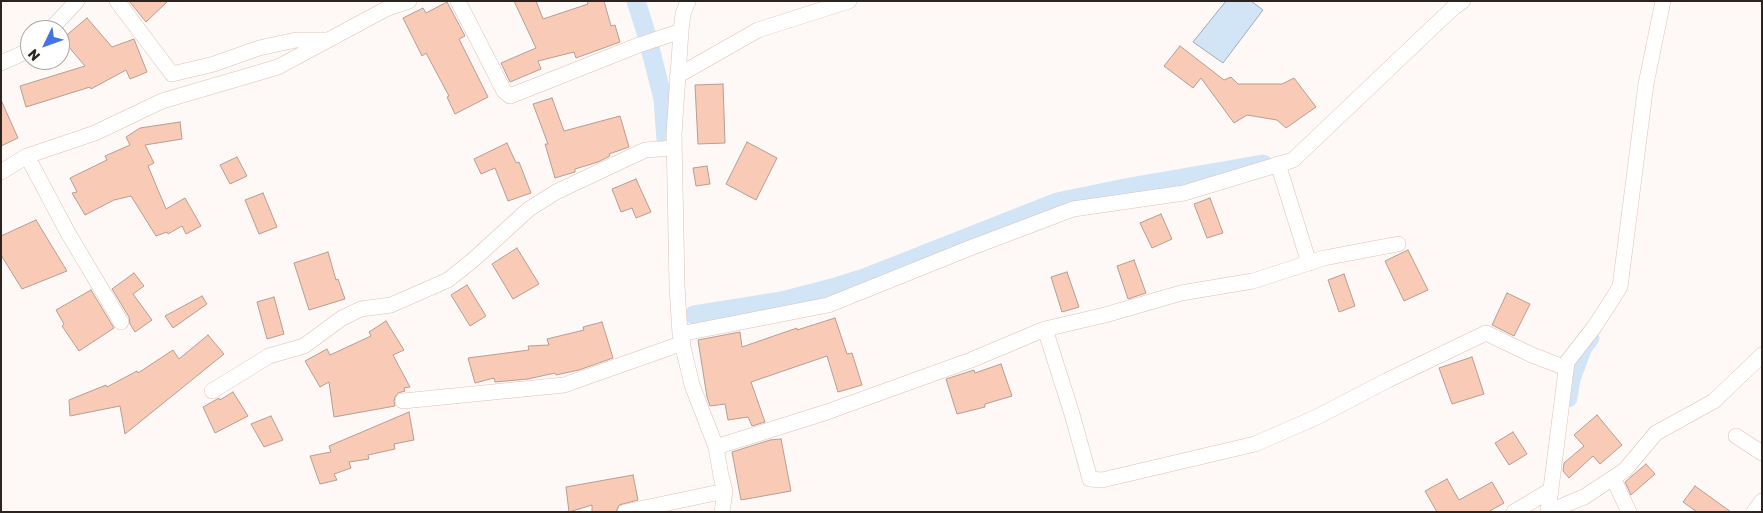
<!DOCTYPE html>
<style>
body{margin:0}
#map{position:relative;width:1763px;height:513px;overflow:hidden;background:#fef9f6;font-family:Rubik,sans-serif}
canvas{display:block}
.frame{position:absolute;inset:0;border:2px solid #2e241f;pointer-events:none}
.north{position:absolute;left:20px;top:20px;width:50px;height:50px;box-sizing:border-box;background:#fff;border:1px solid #aba7a5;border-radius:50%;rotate:228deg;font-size:14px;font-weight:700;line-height:20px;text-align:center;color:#2e241f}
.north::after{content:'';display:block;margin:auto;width:18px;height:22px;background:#4374e5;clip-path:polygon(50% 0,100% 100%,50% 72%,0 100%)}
</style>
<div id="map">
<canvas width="1763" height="513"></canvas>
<div class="frame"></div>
<div class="north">N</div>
</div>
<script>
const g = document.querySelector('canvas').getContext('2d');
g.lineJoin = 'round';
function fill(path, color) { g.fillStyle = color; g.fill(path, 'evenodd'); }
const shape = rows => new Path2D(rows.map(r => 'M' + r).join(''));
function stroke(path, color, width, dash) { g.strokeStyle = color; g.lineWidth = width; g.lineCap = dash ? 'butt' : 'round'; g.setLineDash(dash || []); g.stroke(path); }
const water = shape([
 [1226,1,1251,1,1263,10,1223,63,1193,42,1226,1]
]);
fill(water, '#d2e5f6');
stroke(water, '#a1abb6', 1);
stroke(shape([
 [636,1,647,36],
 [650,48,663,99,666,140],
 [694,315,782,301,832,288,864,278,1057,202,1130,187,1263,164],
 [1568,398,1571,379,1583,347,1590,338]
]), '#d2e5f6', 19);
const building = shape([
 [129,1,168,1,146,22,129,1],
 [514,1,536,1,543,19,588,4,587,1,604,1,611,26,615,25,620,42,576,58,574,52,538,61,541,69,510,82,501,63,536,48,514,1],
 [447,2,465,36,459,39,488,97,455,114,447,97,449,96,426,53,422,56,403,18,423,8,426,13,447,2],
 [87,18,112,47,134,39,147,72,130,79,126,70,91,89,90,87,26,107,20,86,85,66,62,39,87,18],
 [1180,46,1224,80,1231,77,1238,84,1282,84,1294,78,1316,107,1286,128,1277,120,1247,115,1234,123,1201,78,1193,88,1164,66,1180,46],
 [723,84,725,143,698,144,695,85,723,84],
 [552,98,564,131,620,116,629,147,609,154,610,156,598,162,575,169,575,172,555,178,545,144,548,144,533,104,552,98],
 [1,100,18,138,1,146,1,100],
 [180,122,182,139,145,145,154,163,148,166,166,209,185,198,201,226,186,234,182,226,168,234,167,232,156,236,131,196,114,200,85,215,72,193,77,192,70,178,107,160,105,156,130,145,126,137,140,128,180,122],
 [747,142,777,158,756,200,726,184,747,142],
 [507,143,516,163,519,162,531,193,508,201,495,168,481,174,474,159,507,143],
 [237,157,247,176,230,184,220,165,237,157],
 [707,166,710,184,696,186,693,168,707,166],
 [636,179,651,212,636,218,632,208,621,212,612,189,636,179],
 [263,193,277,227,259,234,245,200,263,193],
 [1210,198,1223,233,1207,238,1194,204,1210,198],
 [1161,214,1172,239,1152,248,1140,223,1161,214],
 [36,220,67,271,22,289,1,255,1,236,36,220],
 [517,248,539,284,513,299,492,264,517,248],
 [1408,250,1428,290,1404,301,1385,261,1408,250],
 [328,252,336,280,338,279,345,299,309,310,294,263,328,252],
 [1134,260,1146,293,1128,299,1117,266,1134,260],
 [1067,272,1079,307,1062,312,1051,277,1067,272],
 [134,273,144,286,133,294,152,320,135,332,130,324,129,317,112,289,134,273],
 [1344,274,1355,306,1339,312,1328,280,1344,274],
 [467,285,486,316,470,326,451,295,467,285],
 [91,290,114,328,79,351,62,326,64,324,56,310,91,290],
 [1507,293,1530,304,1514,336,1492,325,1507,293],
 [202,296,207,304,173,328,165,316,202,296],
 [274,297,284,334,267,339,257,302,274,297],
 [835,318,847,354,852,353,862,385,838,392,827,356,751,382,765,422,752,426,748,417,728,420,725,404,710,406,707,397,698,340,740,332,742,347,797,328,797,330,835,318],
 [386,321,404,350,393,355,410,387,404,388,405,391,398,393,395,397,394,401,395,406,334,417,329,382,320,387,305,361,327,349,330,355,371,336,369,332,386,321],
 [602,322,613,358,579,370,556,375,555,373,528,379,495,382,494,378,475,383,468,358,529,350,528,346,549,345,547,339,584,330,583,327,602,322],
 [208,335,224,354,125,434,120,406,70,416,69,400,106,385,107,387,137,371,138,373,173,350,179,359,208,335],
 [1472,357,1484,394,1452,404,1439,368,1472,357],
 [1001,364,1012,396,985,404,985,407,957,414,946,379,974,370,975,373,1001,364],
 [233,392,248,416,215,433,203,407,219,398,220,400,233,392],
 [409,412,414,440,394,444,395,449,368,455,369,459,349,462,351,468,334,474,337,480,320,484,310,456,331,452,329,446,409,412],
 [1597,415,1622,445,1600,464,1593,456,1569,478,1563,471,1564,463,1584,446,1574,435,1597,415],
 [271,416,283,440,264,447,251,424,271,416],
 [1513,432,1527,454,1509,465,1495,443,1513,432],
 [781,439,791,491,741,500,732,452,770,440,781,439],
 [1646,464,1655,474,1631,495,1625,482,1646,464],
 [633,475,638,500,619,505,616,512,592,512,592,505,569,512,566,487,633,475],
 [1447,479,1459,500,1492,482,1504,503,1488,512,1437,512,1425,491,1447,479],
 [1695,486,1731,512,1697,512,1683,502,1695,486]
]);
fill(building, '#f9cab5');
stroke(building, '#b79d92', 1);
const minor = shape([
 [117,1,172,74,214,64,259,48,296,40,326,40],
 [458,1,504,91,510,96,639,45,681,31],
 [688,1,683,14,681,31,674,134,677,286,680,334,692,385,716,447,721,476,725,491,722,512],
 [50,30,77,1],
 [1,63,30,50],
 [677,76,758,30,849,1],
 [27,156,68,233,121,322],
 [1278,164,1309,263],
 [1,172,27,156,95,133,162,101,278,67,386,9,409,1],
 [1045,329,1072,414,1090,479,1102,480,1255,444,1317,417,1388,380,1486,333,1532,355,1566,368],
 [680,334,828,305,970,248,1073,209,1184,193,1293,160,1454,7,1463,1],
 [212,391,269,356,304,346,342,318,361,309,391,305,448,280,473,260,529,209,556,192,645,150,674,148],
 [403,401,564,385,683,343],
 [1736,436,1762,453],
 [716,447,827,412,971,360,1045,329,1105,315,1181,293,1253,281,1324,258,1398,244],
 [1613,478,1629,512],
 [625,512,725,491],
 [1514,512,1551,490],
 [1548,512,1567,362,1595,326,1620,287,1646,84,1663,1],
 [1548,512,1584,497,1625,470,1656,433,1714,401,1762,355],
 [1754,512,1762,501]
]);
stroke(minor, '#dcc1b6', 16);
stroke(minor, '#fff', 15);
</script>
